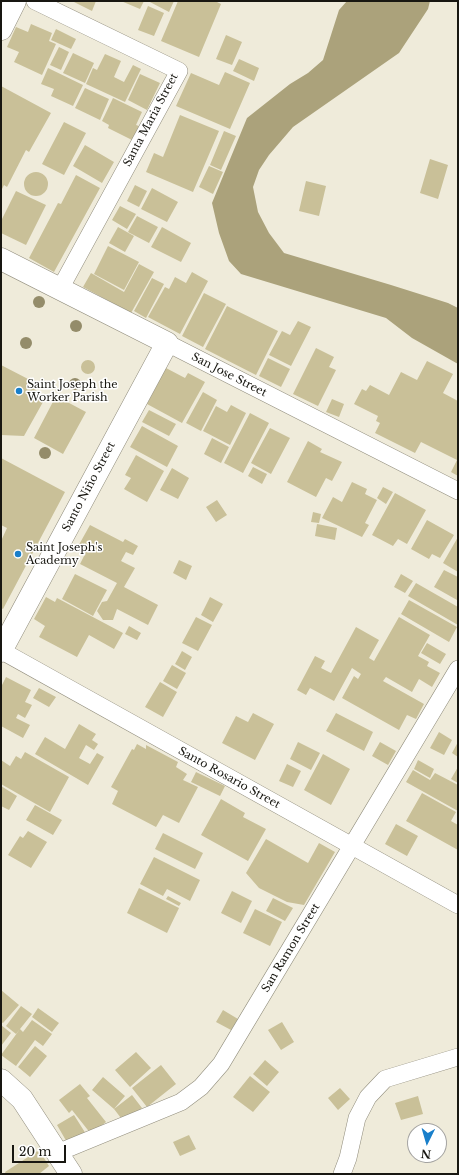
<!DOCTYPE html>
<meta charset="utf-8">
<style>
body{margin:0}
#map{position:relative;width:459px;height:1175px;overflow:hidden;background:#efebda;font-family:"Libre Baskerville",serif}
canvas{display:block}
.frame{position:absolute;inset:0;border:2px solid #181711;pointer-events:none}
.north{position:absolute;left:407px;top:1123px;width:40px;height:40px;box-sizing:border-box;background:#fff;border:1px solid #a3a2a0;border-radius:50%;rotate:185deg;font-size:11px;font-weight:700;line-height:16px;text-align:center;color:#181711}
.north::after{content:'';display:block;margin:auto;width:14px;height:18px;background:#197fca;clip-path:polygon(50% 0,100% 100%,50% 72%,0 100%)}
.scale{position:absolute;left:12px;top:1145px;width:54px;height:18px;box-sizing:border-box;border:2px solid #181711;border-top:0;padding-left:5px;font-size:12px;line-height:14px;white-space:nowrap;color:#181711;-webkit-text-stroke:3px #fff;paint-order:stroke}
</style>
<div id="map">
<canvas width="459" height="1175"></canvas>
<div class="frame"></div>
<div class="north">N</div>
<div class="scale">20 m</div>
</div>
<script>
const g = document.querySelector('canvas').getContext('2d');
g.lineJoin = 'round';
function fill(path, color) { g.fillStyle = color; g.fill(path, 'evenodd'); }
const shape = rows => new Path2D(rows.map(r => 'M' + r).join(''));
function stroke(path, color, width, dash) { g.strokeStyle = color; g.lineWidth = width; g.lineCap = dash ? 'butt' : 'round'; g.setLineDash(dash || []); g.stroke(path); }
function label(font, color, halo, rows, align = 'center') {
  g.font = font + ' "Libre Baskerville",serif'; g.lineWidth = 3; g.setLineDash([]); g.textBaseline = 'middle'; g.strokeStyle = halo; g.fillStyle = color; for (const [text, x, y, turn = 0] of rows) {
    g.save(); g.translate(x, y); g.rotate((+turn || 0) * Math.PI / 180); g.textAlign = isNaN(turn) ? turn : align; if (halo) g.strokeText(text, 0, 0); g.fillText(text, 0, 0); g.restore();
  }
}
fill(shape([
 [347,1,430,1,428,9,399,53,293,127,269,155,259,170,253,187,258,212,269,233,284,253,391,285,448,303,458,308,458,364,412,338,386,318,241,274,229,261,219,233,212,203,247,118,290,84,308,73,323,60,339,10]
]), '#aba27b');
fill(shape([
 [72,1,96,1,92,11],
 [121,1,144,1,140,9],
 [148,1,174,1,169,12],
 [178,1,215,1,221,4,199,57,161,41],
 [148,6,164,13,154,36,138,30],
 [31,24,52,33,49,41,56,44,42,75,14,62,19,52,7,47,16,27,28,32],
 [56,29,76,39,71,49,51,40],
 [226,35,242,42,232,65,216,59],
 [59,47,69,52,61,70,50,65],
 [73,53,94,63,85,83,63,73],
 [105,54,121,61,114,77,124,82,133,65,141,69,125,102,86,84,93,68,97,70],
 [239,59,259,68,254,81,233,71],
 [48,68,83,85,73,106,51,96,54,89,41,84],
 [225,72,250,83,230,129,176,106,191,73,219,85],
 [140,74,160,83,147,110,128,100],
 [1,86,51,113,29,152,26,150,7,187,4,185,1,191],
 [85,88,109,99,100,120,75,108],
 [113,98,142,112,136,125,139,126,132,140,108,128,109,125,102,121],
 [180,115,219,131,193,192,146,172,154,153,163,157],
 [64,122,86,133,64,175,42,164],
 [224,131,236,136,221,170,210,165],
 [85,145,114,162,102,183,73,166],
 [430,159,448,165,438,199,420,193],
 [209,166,223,172,213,194,199,187],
 '24 184a12 12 0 1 1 24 0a12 12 0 1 1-24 0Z',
 [76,175,100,188,54,272,29,258,58,203,61,204],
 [306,181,326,186,319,216,299,211],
 [135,185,147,191,139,207,127,201],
 [152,188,178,202,167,222,141,209],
 [16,191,46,205,26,245,1,233,1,221],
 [120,206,136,214,127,229,112,220],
 [137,216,158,227,149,243,128,232],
 [118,227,134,236,125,252,109,243],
 [162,227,191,243,181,262,151,247],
 [108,246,139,262,124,290,94,274],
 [139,264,154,272,131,313,83,287,91,273,124,292],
 [192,272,208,281,180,334,148,317,165,287,169,289,175,277,186,283],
 [152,278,164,284,146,318,134,311],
 [204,293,226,304,203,347,182,336],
 [227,306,278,331,256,375,205,349],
 [298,321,311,327,291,366,269,355,282,331,290,335],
 [316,348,334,357,329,367,336,370,318,406,293,394],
 [268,358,290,369,281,387,259,376],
 '81 367a7 7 0 1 1 14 0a7 7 0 1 1-14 0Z',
 [427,361,453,374,443,393,458,401,458,476,451,472,457,460,421,442,415,453,375,433,380,423,376,421,378,416,354,404,362,389,366,391,370,385,389,395,401,372,417,380],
 [1,365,30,380,43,402,24,436,1,435],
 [166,368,185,378,188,373,205,382,182,423,147,404],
 [203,392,217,400,201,431,186,423],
 [56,396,86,412,63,454,34,438],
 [332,399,344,404,339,417,326,412],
 [231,405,246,413,230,445,203,431,216,406,227,412],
 [149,410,176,424,169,436,142,422],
 [250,413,269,423,243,473,224,463],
 [142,426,178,446,167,467,130,447],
 [270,428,290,438,271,474,251,463],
 [212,438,229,447,221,463,204,454],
 [308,441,322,449,320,452,342,462,332,481,326,478,316,497,287,482],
 [136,455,164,471,147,502,124,489,131,478,125,475],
 [1,458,65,492,3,609,1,608,1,541,7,528,1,525],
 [253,467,267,474,262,484,248,476],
 [172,468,189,478,178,499,160,490],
 [352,482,367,489,365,494,377,500,365,523,369,525,362,537,322,518,333,497,342,502],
 [383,487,393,492,386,504,377,498],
 [395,493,426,510,407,544,398,539,393,546,372,535],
 [217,500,227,515,216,522,206,507],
 [313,512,321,514,319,523,311,522],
 [427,520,454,535,440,558,432,554,429,559,411,549],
 [317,524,337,528,335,540,315,536],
 [90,525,123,542,125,539,138,546,133,555,126,552,121,561,135,568,124,587,158,605,148,625,117,609,113,620,103,620,97,611,102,602,107,601,117,583,80,564,85,554,76,550],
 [458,537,458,572,443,563],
 [179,560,192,566,186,580,173,573],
 [444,570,458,577,457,600,434,587],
 [75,574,107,590,93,616,62,599],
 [401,574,413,581,405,593,394,587],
 [416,583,458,607,458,625,408,596],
 [46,597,55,602,57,598,123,633,114,649,89,635,77,657,39,637,45,626,34,619],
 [210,597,223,604,213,622,201,615],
 [409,600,457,627,449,642,401,614],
 [196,617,212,625,198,651,182,643],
 [399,617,430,635,418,656,429,662,427,666,440,673,432,687,419,679,412,692,386,677,383,681,424,704,416,719,407,715,399,730,342,698,354,676,358,679,361,674,352,668,334,701,310,688,306,695,297,690,315,656,325,661,321,668,331,673,356,627,379,640,369,658,374,661],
 [129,626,141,633,137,640,125,634],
 [427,643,446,654,440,664,421,653],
 [182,651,192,657,185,670,175,664],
 [172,665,186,673,177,689,163,681],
 [6,677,31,690,25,702,32,705,25,718,18,714,16,718,30,725,23,738,1,726,1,687],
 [160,682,177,692,163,717,145,707],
 [39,688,56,697,49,707,33,698],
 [253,713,274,724,255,760,222,743,236,716,248,722],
 [336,713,373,732,364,751,326,731],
 [79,724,96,734,92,740,98,744,94,750,86,745,79,758,90,764,97,753,104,757,88,785,35,754,45,737,65,749],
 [439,732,452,740,444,755,430,748],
 [298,742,320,753,311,770,290,759],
 [380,742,396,751,388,765,372,756],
 [458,742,458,757,452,753],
 [137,744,146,749,146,745,178,762,176,767,187,774,183,780,198,787,179,823,163,815,156,827,112,804,118,791,111,787,132,749,134,750],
 [25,752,69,777,50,812,1,784,1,760,10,766,16,756,21,759],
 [323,754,350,769,331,805,304,790],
 [418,760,434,769,430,778,414,769],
 [287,764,301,771,293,787,279,781],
 [458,767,458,783,451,779],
 [413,770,430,780,435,773,458,785,458,811,406,782],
 [196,772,225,786,220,796,191,782],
 [1,786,17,796,9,810,1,806],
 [422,793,456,812,451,821,458,825,458,850,406,821],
 [221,799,245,813,243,817,266,829,248,861,201,835],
 [35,805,62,820,53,835,26,820],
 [396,824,418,836,407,856,385,844],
 [28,831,47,842,31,868,8,855,20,836,23,838],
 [163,833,203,853,195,869,155,849],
 [266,839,308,863,319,843,335,852,304,905,287,902,259,888,246,873],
 [154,857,200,880,190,901,167,889,163,896,140,884],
 [139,888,179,908,167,933,127,913],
 [232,891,252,901,241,923,221,913],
 [168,896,181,903,179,906,166,899],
 [273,898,293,908,285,921,266,911],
 [255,909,282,922,270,946,243,933],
 [1,990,19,1005,3,1023,1,1022],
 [21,1006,32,1014,16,1034,6,1026],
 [38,1008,59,1023,52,1032,32,1017],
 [223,1010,238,1019,231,1030,216,1022],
 [32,1020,52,1034,43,1046,35,1040,16,1066,1,1055,20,1029,23,1032],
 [282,1022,294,1042,281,1050,268,1030],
 [1,1025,11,1033,1,1046],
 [35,1046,47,1056,30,1077,18,1067],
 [136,1052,151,1068,130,1087,115,1070],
 [265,1060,279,1072,267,1086,253,1074],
 [161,1065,176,1084,147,1107,132,1088],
 [250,1076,270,1092,253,1112,233,1097],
 [103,1077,125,1096,114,1109,92,1090],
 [80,1084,90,1096,87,1098,106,1122,91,1134,72,1110,69,1113,59,1100],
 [340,1088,350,1099,338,1110,328,1098],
 [132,1095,142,1108,124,1122,114,1109],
 [418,1096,423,1114,401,1120,395,1103],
 [74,1115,86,1134,68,1144,57,1125],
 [189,1135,196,1149,180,1156,173,1142],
 [39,1150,49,1166,39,1174,6,1174,5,1172]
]), '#c9c098');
const minor = shape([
 [35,1,179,71,60,289],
 [167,343,458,491],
 [1,653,2,651,458,905],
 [57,1153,181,1102,201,1087,221,1064,458,669],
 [342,1174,348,1158,357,1118,368,1097,385,1079,458,1057]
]);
const tertiary = shape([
 [1,1080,22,1099,71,1174]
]);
const secondary = shape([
 [1,29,15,1],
 [1,259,167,343,1,651]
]);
stroke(minor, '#918d7d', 18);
stroke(tertiary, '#918d7d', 23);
stroke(secondary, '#918d7d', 23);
stroke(minor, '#fff', 17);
stroke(tertiary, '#fff', 22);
stroke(secondary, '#fff', 22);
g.fillStyle = '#948c6a';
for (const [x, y] of [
 [39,302],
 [76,326],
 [26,343],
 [75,384],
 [45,453]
]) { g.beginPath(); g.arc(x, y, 6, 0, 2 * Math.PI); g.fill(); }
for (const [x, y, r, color] of [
 [19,391,4,"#197fca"],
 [18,554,4,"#197fca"]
]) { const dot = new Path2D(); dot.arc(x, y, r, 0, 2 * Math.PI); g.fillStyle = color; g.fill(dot); stroke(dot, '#fff', 1.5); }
label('11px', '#181711', '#fff', [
 ["Santa Maria Street",151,120,-62],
 ["San Jose Street",229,375,27],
 ["Santo Niño Street",89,487,-62],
 ["Santo Rosario Street",229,778,29],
 ["San Ramon Street",291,948,-59]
]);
label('11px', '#181711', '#fff', [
 ["Saint Joseph the",27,385],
 ["Worker Parish",27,398],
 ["Saint Joseph's",26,548],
 ["Academy",26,561]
], 'left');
</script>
